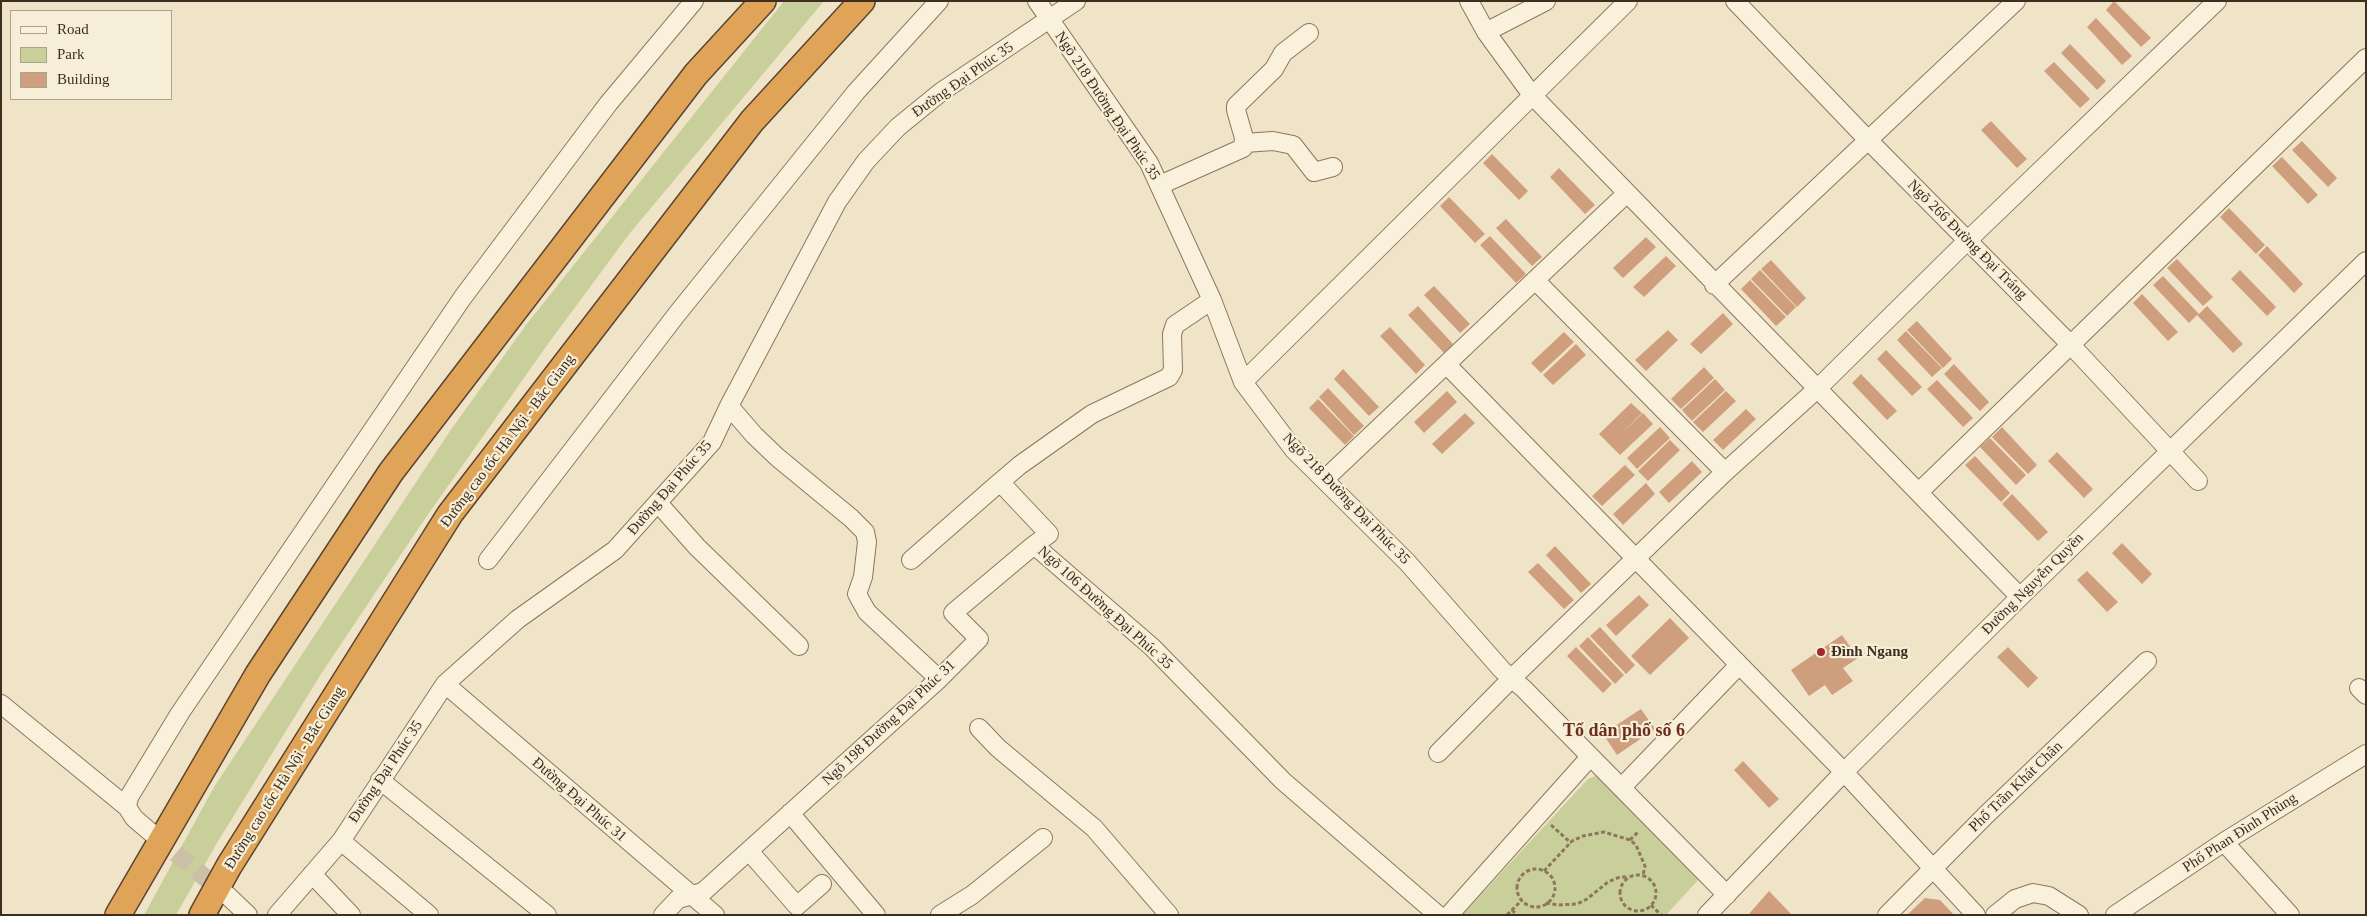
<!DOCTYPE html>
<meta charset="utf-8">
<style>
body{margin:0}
#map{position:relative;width:2367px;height:916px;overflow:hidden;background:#f0e4c8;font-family:"Times New Roman",serif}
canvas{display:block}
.frame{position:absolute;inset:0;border:2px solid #3d2e20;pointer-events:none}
.legend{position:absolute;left:10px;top:10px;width:162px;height:90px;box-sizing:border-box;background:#f7eed8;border:1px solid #ada18e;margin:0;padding:6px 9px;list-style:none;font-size:15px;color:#3d2e20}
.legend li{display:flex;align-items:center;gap:10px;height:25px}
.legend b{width:25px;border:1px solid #ada18e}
</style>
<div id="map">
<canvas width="2367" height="916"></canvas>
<div class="frame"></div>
<ul class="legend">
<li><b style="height:6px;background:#faf1dc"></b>Road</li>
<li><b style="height:14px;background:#c9cf9b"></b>Park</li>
<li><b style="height:14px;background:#cf9f7d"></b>Building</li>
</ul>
</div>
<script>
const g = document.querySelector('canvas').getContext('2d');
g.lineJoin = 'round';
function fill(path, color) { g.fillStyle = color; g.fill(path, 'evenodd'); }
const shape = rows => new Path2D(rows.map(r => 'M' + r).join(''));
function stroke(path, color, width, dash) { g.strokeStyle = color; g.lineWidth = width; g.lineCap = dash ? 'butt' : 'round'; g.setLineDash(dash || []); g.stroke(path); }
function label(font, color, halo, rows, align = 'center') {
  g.font = font + ' "Times New Roman",serif'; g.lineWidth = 4.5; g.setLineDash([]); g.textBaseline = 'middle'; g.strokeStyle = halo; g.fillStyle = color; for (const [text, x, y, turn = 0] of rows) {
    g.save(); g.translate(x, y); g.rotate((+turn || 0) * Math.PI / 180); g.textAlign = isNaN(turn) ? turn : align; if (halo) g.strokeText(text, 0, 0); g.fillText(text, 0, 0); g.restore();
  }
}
fill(shape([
 [784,1,824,1,630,233,545,348,420,526,321,674,217,843,176,915,144,915,214,787,450,431,526,325],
 [1600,774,1700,878,1666,915,1462,915,1588,779]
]), '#c9cf9b');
fill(shape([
 [2114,1,2151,38,2141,47,2106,10],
 [2096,18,2132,56,2122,65,2087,27],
 [2070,44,2106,81,2097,90,2061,53],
 [2054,62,2090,99,2080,108,2044,71],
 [1991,121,2027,159,2017,168,1981,130],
 [2302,141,2337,178,2328,187,2292,150],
 [1492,154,1528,191,1519,200,1483,163],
 [2282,157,2318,195,2308,204,2272,166],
 [1559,168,1595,205,1585,214,1550,177],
 [1449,197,1485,234,1475,243,1440,206],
 [2229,208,2265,245,2256,254,2220,217],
 [1506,219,1542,257,1532,266,1496,228],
 [1490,236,1526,274,1516,283,1480,245],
 [1646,237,1656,247,1623,278,1613,268],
 [2267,246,2303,284,2294,293,2258,255],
 [1666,256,1676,266,1644,297,1633,287],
 [2177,259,2213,297,2203,306,2167,268],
 [1771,260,1806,298,1797,307,1761,269],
 [1760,270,1796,307,1787,316,1751,279],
 [2240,270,2276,307,2267,316,2231,279],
 [2163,276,2199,314,2207,306,2243,344,2233,353,2197,315,2189,323,2153,285],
 [1750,280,1786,317,1776,326,1741,289],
 [1434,286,1470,324,1460,333,1424,295],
 [2142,294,2178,332,2168,341,2133,303],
 [1418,306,1453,344,1444,353,1408,315],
 [1723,313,1733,324,1701,354,1690,344],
 [1917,321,1952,359,1943,368,1907,330],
 [1390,327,1425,365,1416,374,1380,336],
 [1668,330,1678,340,1646,371,1635,360],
 [1906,331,1942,368,1932,377,1897,340],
 [1564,332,1574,342,1541,373,1531,363],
 [1576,344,1586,355,1553,385,1543,375],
 [1886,350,1922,387,1912,396,1877,359],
 [1954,364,1989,402,1980,411,1944,374],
 [1704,367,1714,378,1681,409,1671,399],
 [1343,369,1379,407,1369,416,1334,379],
 [1861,374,1897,411,1887,420,1852,383],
 [1715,379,1725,390,1692,421,1682,410],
 [1937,380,1973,418,1963,427,1927,389],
 [1328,388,1364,426,1354,435,1319,397],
 [1447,391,1457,402,1424,433,1414,422],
 [1726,391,1736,401,1703,432,1693,422],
 [1318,399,1354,436,1345,445,1309,408],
 [1631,403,1642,413,1621,434,1643,413,1653,424,1620,455,1599,434],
 [1746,409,1756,419,1723,450,1713,440],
 [1465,413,1475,423,1442,454,1432,444],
 [1660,427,1670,438,1637,469,1627,458],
 [2002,427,2037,465,2028,474,1992,437],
 [1990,438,2026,475,2016,485,1980,447],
 [1670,440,1680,450,1648,481,1638,471],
 [2057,452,2093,489,2084,498,2048,461],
 [1975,456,2010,493,2001,502,1965,465],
 [1692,461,1702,472,1669,503,1659,492],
 [1625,465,1635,475,1602,506,1592,496],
 [1646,483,1655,494,1623,525,1613,514],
 [2012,494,2048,532,2038,541,2002,504],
 [2122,543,2152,574,2142,584,2112,553],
 [1555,546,1591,584,1581,593,1546,555],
 [1538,563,1574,600,1564,609,1528,572],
 [2087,571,2118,602,2107,612,2077,580],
 [1639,595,1649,605,1616,636,1606,625],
 [1670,618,1689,638,1650,675,1631,656],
 [1600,627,1635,665,1626,674,1590,636],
 [1842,635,1858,658,1843,668,1853,681,1832,695,1825,685,1809,696,1791,670],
 [1588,637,1624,675,1615,684,1579,646],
 [1576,647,1612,684,1603,693,1567,656],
 [2008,647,2038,678,2028,688,1997,657],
 [1641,709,1655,729,1617,755,1603,734],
 [1743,761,1779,799,1769,808,1734,770],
 [1769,891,1792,915,1748,915],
 [1925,898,1940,900,1954,915,1907,915]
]), '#cf9f7d');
stroke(shape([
 [155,836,226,895]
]), '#ccc0a6', 18, [18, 9]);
const minor = shape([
 [1037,1,1149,163,1212,300,1243,382,1294,450,1407,562,1502,670,1524,689,1727,895],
 [1469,1,1486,32,1532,95,2020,597],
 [1735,1,1869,141,2070,344,2198,481],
 [1486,32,1546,1],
 [1245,143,1273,141,1293,145,1314,172,1333,167],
 [1160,185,1243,148,1244,138,1236,110,1236,106,1274,69,1283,53,1309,33],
 [1535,280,1725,472],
 [1714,285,2016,1],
 [1212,300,1175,325,1172,334,1173,370,1169,377,1092,414,1020,465,1000,482,1049,534,1034,545,1152,647,1283,781,1438,915],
 [1447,365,1844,772,1976,915],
 [1243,382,1628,1],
 [729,406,754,435,777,457,851,518,865,532,867,542,863,577,857,594,867,612,939,679],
 [1325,479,1627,193],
 [1919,492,2366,58],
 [658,503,697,547,799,646],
 [488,560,677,314,856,92,939,1],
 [911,560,1000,482],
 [445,684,715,915],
 [2359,688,2366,695],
 [1,704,127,807],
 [979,728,998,748,1094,828,1169,915],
 [1438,753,1512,678,1725,472,1817,389,1967,241,2217,1],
 [380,780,547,915],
 [1622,787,1739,665],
 [790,813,876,915],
 [155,836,134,818,127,807,129,797,180,713,463,297,608,104,694,1],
 [341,841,429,915],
 [2224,842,2290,915],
 [749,851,797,906,822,884],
 [312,874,351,915],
 [227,895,248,915],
 [277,915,341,841,445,684,518,619,615,550,712,442,729,406,837,202,866,161,898,127,941,92,1076,1],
 [663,915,678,899,703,892,939,679,979,639,953,613,1034,545],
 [940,915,972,895,1043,838],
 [1449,915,1590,757],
 [1707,915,1844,772,2020,597,2366,261],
 [1887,915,1986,815,2147,661],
 [1995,915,2015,899,2033,893,2049,896,2079,915],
 [2115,915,2224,842,2366,754]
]);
const highway = shape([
 [118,915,258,674,391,472,696,74,763,1],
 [202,915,229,866,450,514,752,121,862,1]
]);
stroke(minor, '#8d765c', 20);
stroke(highway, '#5b4430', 28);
stroke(shape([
 [1551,825,1571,843],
 [1630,840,1639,831],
 '1517 888a19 19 0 1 1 38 0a19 19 0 1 1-38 0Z',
 [1544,871,1572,841,1583,836,1604,832,1630,840,1636,845,1645,866,1643,875],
 '1620 893a18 18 0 1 1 36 0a18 18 0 1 1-36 0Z',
 [1546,903,1558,905,1577,904,1587,899,1608,882,1620,877,1627,877],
 [1651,905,1661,915],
 [1512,910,1517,915],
 [1507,915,1522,900]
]), '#8d765c', 3, [4, 2.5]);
stroke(minor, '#faf1dc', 18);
stroke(highway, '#e0a458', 25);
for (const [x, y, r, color] of [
 [1821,652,5,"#9e2a2b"]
]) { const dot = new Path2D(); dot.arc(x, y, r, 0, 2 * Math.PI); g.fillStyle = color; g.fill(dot); stroke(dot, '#f7eed8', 2); }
label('15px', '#3d2e20', '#f7eed8', [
 ["Đường Đại Phúc 35",963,80,-35],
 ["Ngõ 218 Đường Đại Phúc 35",1107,106,56],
 ["Ngõ 266 Đường Đại Tráng",1967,240,45],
 ["Đường cao tốc Hà Nội - Bắc Giang",508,441,-53],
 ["Đường Đại Phúc 35",670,488,-49],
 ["Ngõ 218 Đường Đại Phúc 35",1346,499,46],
 ["Đường Nguyễn Quyền",2033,584,-45],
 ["Ngõ 106 Đường Đại Phúc 35",1105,608,42],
 ["Ngõ 198 Đường Đại Phúc 31",889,723,-43],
 ["Đường Đại Phúc 35",386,772,-56],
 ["Đường cao tốc Hà Nội - Bắc Giang",285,778,-58],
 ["Phố Trần Khát Chân",2016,787,-44],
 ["Đường Đại Phúc 31",579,800,41],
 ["Phố Phan Đình Phùng",2240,833,-33]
]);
label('bold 15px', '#3d2e20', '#f7eed8', [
 ["Đình Ngang",1831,652]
], 'left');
label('bold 18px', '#6b2e1e', '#f7eed8', [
 ["Tổ dân phố số 6",1624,731]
]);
</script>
